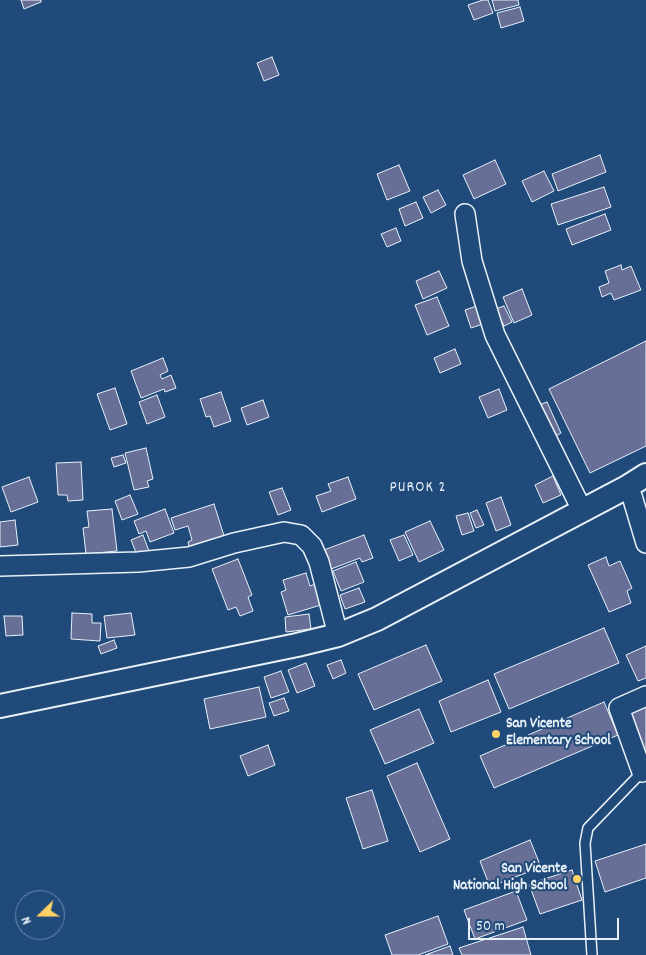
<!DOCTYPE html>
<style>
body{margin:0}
#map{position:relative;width:646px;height:955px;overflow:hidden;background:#1f4a7a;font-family:Dekko,sans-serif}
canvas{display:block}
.north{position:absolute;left:15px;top:890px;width:50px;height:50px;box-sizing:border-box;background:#1f4a7a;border:1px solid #6f8dac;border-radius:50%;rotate:248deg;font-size:14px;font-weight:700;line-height:20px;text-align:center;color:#e8f1f8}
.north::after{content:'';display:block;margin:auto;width:18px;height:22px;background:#ffd166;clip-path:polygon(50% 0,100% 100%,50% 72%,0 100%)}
.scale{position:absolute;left:468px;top:918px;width:151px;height:22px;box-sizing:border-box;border:2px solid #e8f1f8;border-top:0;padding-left:6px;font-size:15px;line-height:18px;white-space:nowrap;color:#e8f1f8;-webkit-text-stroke:4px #1f4a7a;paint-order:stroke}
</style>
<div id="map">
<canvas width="646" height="955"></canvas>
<div class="north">N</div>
<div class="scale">50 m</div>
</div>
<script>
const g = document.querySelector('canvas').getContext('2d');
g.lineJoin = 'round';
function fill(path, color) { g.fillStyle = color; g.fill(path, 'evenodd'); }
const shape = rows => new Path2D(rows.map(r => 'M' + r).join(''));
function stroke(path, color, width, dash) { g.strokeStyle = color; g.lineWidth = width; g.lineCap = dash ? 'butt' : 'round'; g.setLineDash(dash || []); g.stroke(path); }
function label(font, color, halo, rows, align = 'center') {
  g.font = font + ' Dekko,sans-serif'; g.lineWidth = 4; g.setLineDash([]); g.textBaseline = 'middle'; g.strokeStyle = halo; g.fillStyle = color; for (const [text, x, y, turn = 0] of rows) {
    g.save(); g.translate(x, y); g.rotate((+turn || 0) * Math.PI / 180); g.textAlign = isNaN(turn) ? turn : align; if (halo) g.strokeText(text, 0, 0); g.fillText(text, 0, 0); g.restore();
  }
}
const building = shape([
 [21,0,41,0,41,2,24,9,21,0],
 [483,0,488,0,493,13,474,20,468,5,483,0],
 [492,0,518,0,519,5,495,11,492,0],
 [520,7,524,21,501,28,497,13,520,7],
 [272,57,279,75,264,81,257,63,272,57],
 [600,155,606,172,558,191,552,174,600,155],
 [495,160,506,184,474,199,463,175,495,160],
 [399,165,410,191,387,200,377,174,399,165],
 [544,171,554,191,532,202,522,181,544,171],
 [604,187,611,207,558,225,551,204,604,187],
 [438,190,446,205,431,213,423,197,438,190],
 [416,202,423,218,405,226,399,209,416,202],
 [605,214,611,230,572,245,566,229,605,214],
 [396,228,401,241,387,247,381,234,396,228],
 [621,265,622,270,631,266,641,290,614,300,611,293,602,297,599,287,609,283,605,271,621,265],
 [439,271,447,288,423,299,416,281,439,271],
 [522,289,532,315,514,323,503,297,522,289],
 [437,297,449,326,427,335,415,305,437,297],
 [482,304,489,322,471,328,465,310,482,304],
 [504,306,512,322,504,326,496,309,504,306],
 [646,341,646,446,590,473,549,389,646,341],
 [455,349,461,364,440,373,434,358,455,349],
 [163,358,168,371,160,375,162,379,171,375,176,388,165,392,164,389,141,398,131,371,163,358],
 [115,388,127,424,110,430,97,394,115,388],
 [499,389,507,410,488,418,479,397,499,389],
 [221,392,231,421,214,427,210,416,206,417,200,399,221,392],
 [157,395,165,417,147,424,139,402,157,395],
 [263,400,269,417,247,425,241,408,263,400],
 [547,402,561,433,554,437,539,405,547,402],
 [146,448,153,479,147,481,149,487,134,490,125,453,146,448],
 [123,455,126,463,114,467,111,458,123,455],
 [81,462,83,500,68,501,67,495,58,495,56,463,81,462],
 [553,476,561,495,543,503,535,485,553,476],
 [29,477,38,502,11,512,2,487,29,477],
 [348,477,356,499,322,512,316,496,331,491,328,484,348,477],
 [282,488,291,510,278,515,269,492,282,488],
 [130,495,138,514,122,520,115,501,130,495],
 [501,497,511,525,496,531,486,503,501,497],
 [214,504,225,539,190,550,188,542,192,540,188,526,175,530,171,518,214,504],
 [112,509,117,551,86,554,83,528,89,527,87,511,112,509],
 [165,509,174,533,150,542,146,531,139,534,134,521,165,509],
 [477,510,484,525,476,528,470,513,477,510],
 [468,513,474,531,462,535,456,516,468,513],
 [15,520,18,545,0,547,0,522,15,520],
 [430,521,444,550,419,562,405,532,430,521],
 [143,535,149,551,137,555,131,540,143,535],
 [364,535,373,558,362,562,360,558,331,569,324,550,364,535],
 [404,535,413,555,399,561,390,540,404,535],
 [606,557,609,566,620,561,632,588,627,591,631,603,609,612,588,565,606,557],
 [238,559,252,595,248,597,253,611,240,616,236,607,228,610,212,569,238,559],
 [356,562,364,582,341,591,333,571,356,562],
 [306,573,310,586,318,583,324,604,288,615,281,592,286,590,283,580,306,573],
 [359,588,365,602,345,609,340,595,359,588],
 [72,613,92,614,92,623,101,623,100,641,71,639,72,613],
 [131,613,135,635,107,638,104,616,131,613],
 [309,614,311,629,286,632,285,617,309,614],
 [4,616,22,616,23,635,6,636,4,616],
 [604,628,619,663,509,709,494,674,604,628],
 [114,640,117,648,101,654,98,646,114,640],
 [426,645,442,681,374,710,358,674,426,645],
 [646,646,646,678,638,681,626,655,646,646],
 [341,660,346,673,333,679,327,665,341,660],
 [306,663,315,686,297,693,288,670,306,663],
 [281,671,289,692,271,698,264,677,281,671],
 [488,680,501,712,451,732,439,701,488,680],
 [259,687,266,717,210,729,204,699,259,687],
 [284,698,289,711,274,716,269,703,284,698],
 [604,702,618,735,494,788,480,756,604,702],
 [646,706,646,772,624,715,646,706],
 [419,709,434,743,385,764,370,730,419,709],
 [268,745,275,765,248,776,240,756,268,745],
 [417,763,450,839,420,852,387,776,417,763],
 [372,790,388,841,363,849,346,798,372,790],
 [530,840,541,867,490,887,480,861,530,840],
 [646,844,646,878,605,892,595,861,646,844],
 [572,870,582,900,540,914,529,884,572,870],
 [516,891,527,920,475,939,464,910,516,891],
 [438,916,448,944,418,955,392,955,385,935,438,916],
 [523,927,531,955,462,955,459,948,523,927],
 [450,946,453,955,425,955,450,946]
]);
fill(building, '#676f97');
stroke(building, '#e8f1f8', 1);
const service = shape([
 [592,955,585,843,588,828,642,772]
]);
const minor = shape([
 [465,214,472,261,495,335,582,510],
 [627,487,632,496,646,543],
 [0,566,138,562,189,557,234,543,284,532,301,535,312,546,319,562,338,635],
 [642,772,619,708,646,696]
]);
const tertiary = shape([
 [0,706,297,645,338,635,377,619,627,487,646,475]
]);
stroke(service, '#e8f1f8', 12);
stroke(minor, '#e8f1f8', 22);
stroke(tertiary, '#e8f1f8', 26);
stroke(service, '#1f4a7a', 9);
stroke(minor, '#1f4a7a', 19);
stroke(tertiary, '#1f4a7a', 22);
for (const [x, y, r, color] of [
 [496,734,5,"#ffd166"],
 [577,879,5,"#ffd166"]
]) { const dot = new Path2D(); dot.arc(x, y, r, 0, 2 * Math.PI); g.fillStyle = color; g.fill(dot); stroke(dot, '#1f4a7a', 2); }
label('bold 15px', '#e8f1f8', '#1f4a7a', [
 ["San Vicente",506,725],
 ["Elementary School",506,742],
 ["San Vicente",567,870,"right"],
 ["National High School",567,887,"right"]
], 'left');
g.letterSpacing = '1px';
label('16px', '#e8f1f8', '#1f4a7a', [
 ["PUROK 2",418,489]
]);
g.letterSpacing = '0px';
</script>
